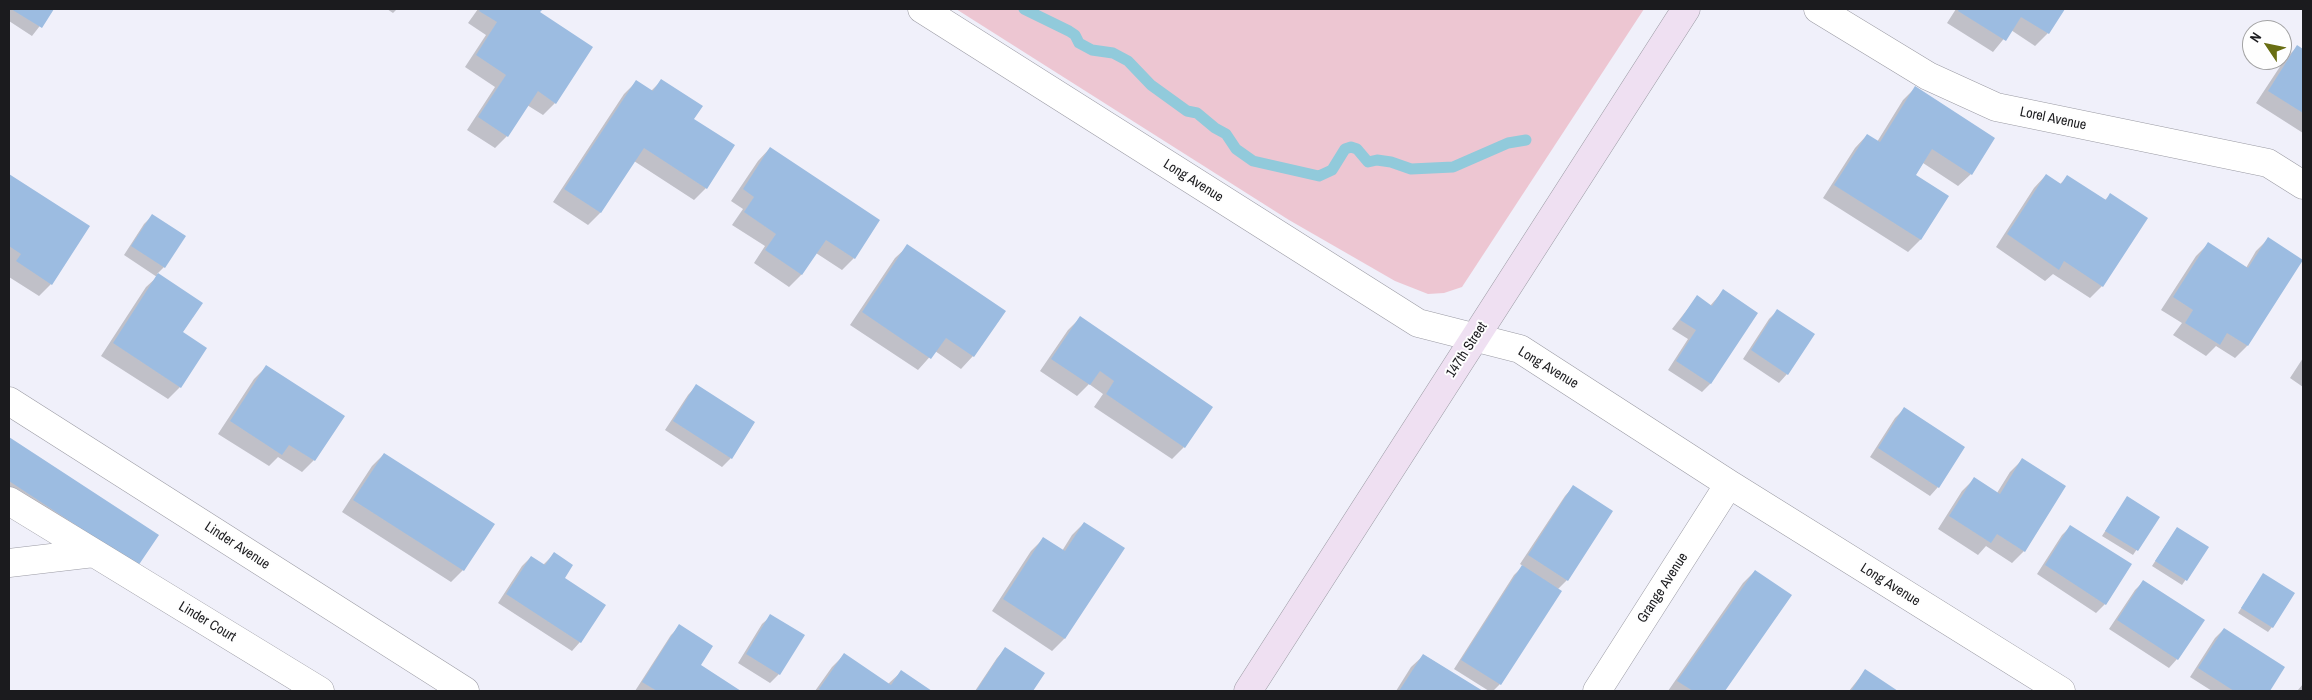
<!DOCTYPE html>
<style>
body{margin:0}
#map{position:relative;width:2312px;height:700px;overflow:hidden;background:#f0f0fa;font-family:"Archivo Narrow",sans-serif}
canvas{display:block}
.frame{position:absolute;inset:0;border:10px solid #1b1b1e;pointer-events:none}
.north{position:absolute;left:2242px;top:20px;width:50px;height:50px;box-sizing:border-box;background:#fefefe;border:1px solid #a3a3a4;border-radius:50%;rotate:304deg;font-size:14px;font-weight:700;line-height:20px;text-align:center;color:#1b1b1e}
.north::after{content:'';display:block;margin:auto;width:18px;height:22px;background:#696e13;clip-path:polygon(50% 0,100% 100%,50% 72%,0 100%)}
</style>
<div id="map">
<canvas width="2312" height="700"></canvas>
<div class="frame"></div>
<div class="north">N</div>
</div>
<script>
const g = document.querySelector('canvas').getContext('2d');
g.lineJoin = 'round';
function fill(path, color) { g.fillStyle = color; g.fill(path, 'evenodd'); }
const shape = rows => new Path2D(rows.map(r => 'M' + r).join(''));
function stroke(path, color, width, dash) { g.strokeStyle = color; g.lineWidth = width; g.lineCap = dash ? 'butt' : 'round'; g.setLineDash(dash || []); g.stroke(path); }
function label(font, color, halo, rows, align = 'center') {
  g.font = font + ' "Archivo Narrow",sans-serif'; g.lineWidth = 4; g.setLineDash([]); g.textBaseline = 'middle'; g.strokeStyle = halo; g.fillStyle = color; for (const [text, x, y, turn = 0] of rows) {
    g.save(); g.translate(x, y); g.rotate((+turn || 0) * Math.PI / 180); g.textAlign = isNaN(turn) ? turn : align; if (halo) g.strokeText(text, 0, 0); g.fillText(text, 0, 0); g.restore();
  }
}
fill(shape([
 [956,9,1644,9,1462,287,1444,293,1428,294,1395,281,1289,220]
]), '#edc6d2');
fill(shape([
 [9,9,53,9,32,36,9,21],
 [387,9,397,9,393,13],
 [478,9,541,9,539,12,555,103,543,115,527,105,507,136,495,148,467,130,495,87,465,67,486,35,468,23],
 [1956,9,2063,9,2048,33,2035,46,2011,30,1993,52,1947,23],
 [2297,47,2303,51,2303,133,2256,103,2285,59],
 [662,80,693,119,706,188,694,200,634,161,600,213,588,225,553,202,624,94,636,82,651,91],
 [1915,88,1971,174,1958,186,1923,163,1915,176,1947,197,1920,240,1908,252,1823,198,1855,148,1867,135,1877,142,1903,100],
 [770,148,854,258,842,270,816,253,801,275,789,287,754,263,765,246,732,225,743,209,731,201,758,161],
 [2046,175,2060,184,2068,177,2105,200,2110,195,2102,286,2090,298,2053,274,2045,281,1996,247,2034,188],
 [9,176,88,227,51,284,39,296,9,277],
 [152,216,164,267,157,274,201,303,182,333,180,387,168,399,101,356,146,287,157,277,124,255,144,224],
 [2268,239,2247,346,2235,358,2216,346,2206,356,2173,335,2182,323,2161,310,2196,256,2208,244,2246,268,2256,251],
 [908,246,973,356,961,369,935,351,918,370,850,325,895,258],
 [1723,291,1757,313,1710,384,1702,392,1668,370,1688,339,1672,329,1697,297,1710,306],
 [1777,311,1787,374,1779,383,1743,359,1769,319],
 [1080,318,1184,447,1172,459,1094,407,1103,394,1089,384,1077,396,1040,371,1068,330],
 [2303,358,2303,387,2290,378],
 [266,367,314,460,302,472,278,457,269,466,218,434,254,379],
 [696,386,754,423,731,458,722,467,665,430,688,395],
 [1904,409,1938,487,1930,496,1870,457,1895,418],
 [9,438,157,535,138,565,9,501],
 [384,454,463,570,451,582,342,512,372,466],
 [2022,460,2024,551,2012,563,1986,546,1978,555,1938,529,1962,491,1974,479,1997,493,2010,472],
 [1573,487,1567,580,1557,590,1500,684,1493,691,1489,691,1454,669,1514,575,1523,566,1520,564,1565,496],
 [2127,498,2158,517,2133,555,2102,536],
 [1084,523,1064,639,1052,651,992,611,1031,551,1043,539,1062,551,1072,535],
 [2071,526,2105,604,2096,613,2037,574,2062,535],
 [2177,528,2208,547,2182,585,2152,566],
 [554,554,580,642,572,651,498,603,522,566,531,557,543,565],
 [1755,571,1790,596,1723,691,1668,691,1743,583],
 [2263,575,2272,627,2268,632,2238,613],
 [2143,582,2177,659,2169,668,2109,629,2135,590],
 [771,616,779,674,770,683,738,663,762,624],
 [680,626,699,665,738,691,635,691,671,635],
 [2224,629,2284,668,2268,691,2212,691,2190,677,2215,638],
 [1005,649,1043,674,1031,691,975,691,997,658],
 [844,655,888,684,901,672,930,691,815,691,832,667],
 [1424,655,1481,691,1396,691,1411,667],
 [1865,671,1896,691,1849,691],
 [2303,684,2303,691,2297,691,2298,690]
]), '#0003');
stroke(shape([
 [1024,9,1069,31,1075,35,1079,43,1092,50,1113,53,1128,61,1151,85,1187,111,1197,113,1215,128,1226,134,1236,149,1253,161,1319,176,1332,170,1345,149,1351,147,1357,149,1368,162,1377,160,1391,162,1411,169,1453,167,1508,143,1526,140]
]), '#91cadb', 11);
fill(shape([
 [11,9,54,9,42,28],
 [481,9,543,9,540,12,593,47,556,104,538,91,508,137,478,117,506,75,476,55,497,22,479,11],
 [1959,9,2065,9,2049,34,2021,17,2006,41,1958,11],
 [2297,45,2303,49,2303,113,2268,91],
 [661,79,703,106,694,119,735,145,707,189,644,148,601,213,564,189,636,80,653,91],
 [1915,86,1995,138,1972,175,1932,149,1916,175,1949,196,1921,240,1834,185,1867,134,1880,142],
 [770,147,880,220,855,259,826,240,802,275,765,250,776,234,744,212,754,197,743,189],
 [9,174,90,226,52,285,16,261,21,254,9,246],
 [2046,174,2061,184,2067,175,2106,200,2110,193,2148,218,2103,287,2064,261,2059,270,2007,234],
 [152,214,186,236,165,268,131,246],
 [2268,237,2303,260,2248,346,2227,333,2220,345,2185,323,2193,310,2173,297,2208,242,2248,268],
 [907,244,1006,311,974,357,946,338,931,359,862,312],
 [158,273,203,303,183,332,207,348,181,388,113,343],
 [1723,289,1758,313,1711,384,1676,361,1696,330,1680,320,1697,295,1712,306],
 [1777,309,1815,334,1788,375,1751,350],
 [1080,316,1213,407,1185,448,1106,394,1114,381,1100,371,1090,385,1051,359],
 [266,365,345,416,315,461,289,445,282,455,230,421],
 [696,384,755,422,732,459,673,421],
 [1904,407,1965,447,1939,488,1878,448],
 [9,437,159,535,138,566,9,481],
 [384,453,495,524,464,571,353,500],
 [2022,458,2066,486,2025,552,1997,534,1991,543,1949,516,1974,477,2000,494],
 [1573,485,1613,511,1568,581,1528,555],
 [2127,496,2160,517,2138,551,2105,531],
 [1084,522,1125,548,1065,639,1003,599,1043,537,1065,551],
 [2070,525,2132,564,2106,605,2045,565],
 [2177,527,2209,547,2187,581,2155,561],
 [554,552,573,565,565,578,606,605,581,643,506,594,531,556,545,565],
 [1522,565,1562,591,1501,685,1461,660],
 [1755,570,1792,595,1725,691,1693,691,1677,681],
 [2263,573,2295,593,2273,628,2241,608],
 [2143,580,2205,620,2178,660,2117,620],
 [770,614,805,635,780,675,746,654],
 [679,624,713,646,701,665,741,691,657,691,642,682],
 [2224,628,2285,667,2270,691,2234,691,2198,668],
 [1005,647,1045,673,1033,691,976,691],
 [844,653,891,685,901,670,932,691,822,691,819,689],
 [1423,654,1483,691,1399,691],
 [1865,669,1898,691,1851,691]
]), '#9cbce1');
const street = shape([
 [922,9,1418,323,1520,349,1729,484,2061,691],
 [1818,9,1928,76,1996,107,2268,163,2303,185],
 [9,401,465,691],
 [9,501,320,691],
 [9,563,94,553],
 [1597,691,1729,484]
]);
const secondary = shape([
 [1248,691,1686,9]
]);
stroke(street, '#9a9aa3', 29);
stroke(secondary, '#9a9aa3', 29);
stroke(street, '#fff', 28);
stroke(secondary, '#efe0f2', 28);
label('14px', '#1b1b1e', '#fefefe', [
 ["Lorel Avenue",2053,119,12],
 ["Long Avenue",1193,181,32],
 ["147th Street",1467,350,-57],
 ["Long Avenue",1548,368,31],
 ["Linder Avenue",237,546,33],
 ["Long Avenue",1890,585,32],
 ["Grange Avenue",1663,588,-57],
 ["Linder Court",207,622,31]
]);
</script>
